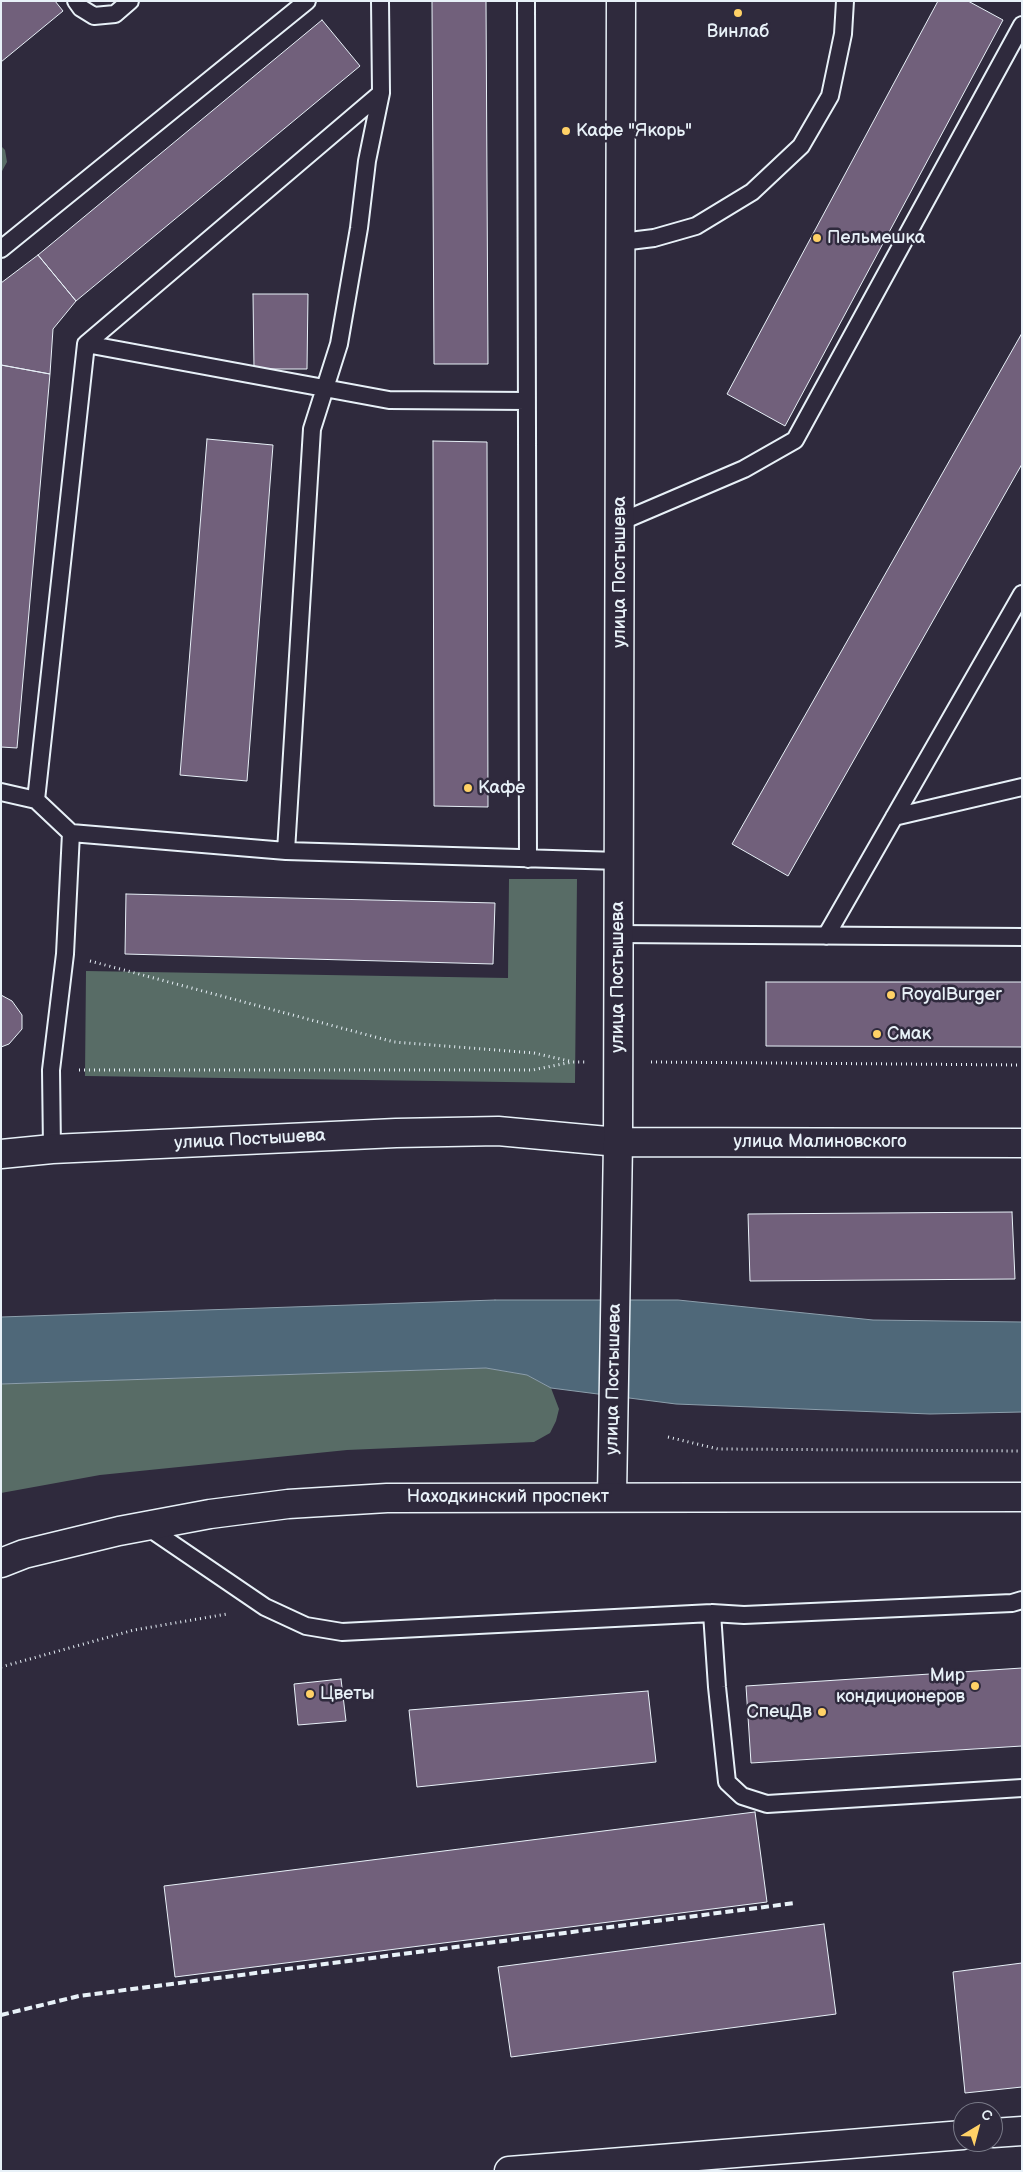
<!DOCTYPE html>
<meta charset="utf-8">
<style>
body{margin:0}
#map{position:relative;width:1023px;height:2172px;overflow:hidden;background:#2f2a3d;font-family:"Balsamiq Sans",sans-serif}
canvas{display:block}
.frame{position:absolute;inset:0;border:2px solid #e8f1f8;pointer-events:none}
.north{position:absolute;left:953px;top:2102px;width:50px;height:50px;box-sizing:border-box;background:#2f2a3d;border:1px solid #797a88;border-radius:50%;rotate:37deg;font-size:14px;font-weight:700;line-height:20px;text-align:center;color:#e8f1f8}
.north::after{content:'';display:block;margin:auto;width:18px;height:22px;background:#ffd166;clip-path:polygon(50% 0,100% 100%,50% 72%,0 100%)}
</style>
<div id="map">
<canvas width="1023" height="2172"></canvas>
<div class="frame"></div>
<div class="north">С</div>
</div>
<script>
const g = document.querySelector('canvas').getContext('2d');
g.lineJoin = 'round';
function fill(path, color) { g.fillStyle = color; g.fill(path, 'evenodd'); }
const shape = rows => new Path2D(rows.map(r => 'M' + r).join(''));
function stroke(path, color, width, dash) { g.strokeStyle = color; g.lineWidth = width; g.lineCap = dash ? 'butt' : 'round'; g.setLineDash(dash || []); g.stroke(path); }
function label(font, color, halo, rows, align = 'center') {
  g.font = font + ' "Balsamiq Sans",sans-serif'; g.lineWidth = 5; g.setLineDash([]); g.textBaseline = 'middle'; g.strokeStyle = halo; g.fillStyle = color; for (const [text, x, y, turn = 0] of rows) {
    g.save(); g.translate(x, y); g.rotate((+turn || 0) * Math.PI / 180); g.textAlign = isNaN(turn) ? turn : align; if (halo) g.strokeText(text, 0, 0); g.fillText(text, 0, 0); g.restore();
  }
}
fill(shape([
 [1,146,5,150,7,162,1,173],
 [509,879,577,879,575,1083,85,1076,86,971,508,978],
 [486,1368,527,1375,551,1388,559,1409,556,1421,550,1433,534,1442,347,1450,100,1475,1,1493,1,1384]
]), '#586c66');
const water = shape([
 [495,1300,678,1300,873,1320,1022,1322,1022,1412,930,1414,676,1404,551,1388,527,1375,486,1368,1,1384,1,1317,495,1300]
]);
fill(water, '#4f6879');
stroke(water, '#8c9fac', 1);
const building = shape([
 [1,1,55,1,63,11,1,62,1,1],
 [432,1,486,1,488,364,434,364,432,1],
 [938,1,968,1,1003,20,785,426,727,394,938,1],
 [322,20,360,66,76,301,38,255,322,20],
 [38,255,76,301,53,329,50,374,1,365,1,283,38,255],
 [253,294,308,294,307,369,254,369,253,294],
 [1022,333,1022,464,788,876,732,844,1022,333],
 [1,365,50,374,17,748,1,747,1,365],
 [207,439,273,445,247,781,180,775,207,439],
 [433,441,487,442,488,807,434,806,433,441],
 [126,894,495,903,493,964,125,954,126,894],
 [766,982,1022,982,1022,1047,766,1046,766,982],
 [1,995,12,1001,22,1015,22,1029,9,1044,1,1047,1,995],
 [1012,1212,1015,1279,750,1281,748,1214,1012,1212],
 [1022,1668,1022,1746,751,1763,746,1686,1022,1668],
 [341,1679,346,1721,298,1725,294,1684,341,1679],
 [648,1691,656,1762,417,1787,409,1710,648,1691],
 [755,1812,767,1902,175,1977,164,1886,755,1812],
 [824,1924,836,2014,511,2057,498,1967,824,1924],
 [1022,1963,1022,2087,965,2093,953,1972,1022,1963]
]);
fill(building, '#71607b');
stroke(building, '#e8f1f8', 1);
const service = shape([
 [76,1,81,8,94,16,115,14,130,1],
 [526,1,528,859],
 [621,242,654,238,696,226,752,192,801,146,830,96,843,34,845,1],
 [1,249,307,1],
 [86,344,389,400,527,401],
 [620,522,744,469,795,440,1022,25],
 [1,792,36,800],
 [894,817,1022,787],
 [71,833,286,851,619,861],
 [286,851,312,429,339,344,359,228,367,161,381,93,380,1],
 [618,934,1022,937],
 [826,936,1022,594],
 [52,1149,51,1070,65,954,71,833,36,800,86,344,381,93],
 [146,1526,265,1607,306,1626,342,1632,712,1613,744,1615,1012,1603,1022,1600],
 [712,1613,717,1687,727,1782,742,1796,767,1804,1022,1788]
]);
const minor = shape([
 [993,2133,1022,2131],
 [509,2171,963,2135]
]);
const tertiary = shape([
 [1,1154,52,1149,396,1133,498,1131,618,1142]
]);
const secondary = shape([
 [618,1142,1022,1143],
 [612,1496,618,1142,621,1]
]);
const primary = shape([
 [1,1563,24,1554,119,1531,210,1514,288,1504,387,1498,1022,1497]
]);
stroke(service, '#e8f1f8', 20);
stroke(minor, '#e8f1f8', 31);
stroke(tertiary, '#e8f1f8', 31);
stroke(secondary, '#e8f1f8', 31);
stroke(primary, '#e8f1f8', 31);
stroke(shape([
 [90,961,394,1042,534,1053,569,1061],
 [651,1062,1022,1065],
 [79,1070,533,1070,572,1062,587,1062],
 [668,1437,718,1449,1022,1451],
 [1,1667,134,1630,227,1614]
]), '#e8f1f8', 3, [1, 4]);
stroke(service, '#2f2a3d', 16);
stroke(minor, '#2f2a3d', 28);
stroke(tertiary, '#2f2a3d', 28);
stroke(secondary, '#2f2a3d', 28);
stroke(primary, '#2f2a3d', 28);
stroke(shape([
 [1,2015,79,1996,795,1903]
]), '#e8f1f8', 4, [8, 4]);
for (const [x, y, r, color] of [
 [738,13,5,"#ffd166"],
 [566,131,5,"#ffd166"],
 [817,238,5,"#ffd166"],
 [468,788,5,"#ffd166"],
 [891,995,5,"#ffd166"],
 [877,1034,5,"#ffd166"],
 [975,1686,5,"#ffd166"],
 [310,1694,5,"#ffd166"],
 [822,1712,5,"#ffd166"]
]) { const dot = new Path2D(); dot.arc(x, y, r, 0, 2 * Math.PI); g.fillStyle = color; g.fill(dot); stroke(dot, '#2f2a3d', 2); }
label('18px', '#e8f1f8', '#2f2a3d', [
 ["Винлаб",738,32,"center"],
 ["Кафе \"Якорь\"",576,131],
 ["Пельмешка",827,238],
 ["Кафе",478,788],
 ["RoyalBurger",901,995],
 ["Смак",887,1034],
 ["Мир",965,1676,"right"],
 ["кондиционеров",965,1697,"right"],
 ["Цветы",320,1694],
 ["СпецДв",812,1712,"right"]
], 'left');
label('18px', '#e8f1f8', '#2f2a3d', [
 ["улица Постышева",620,572,-90],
 ["улица Постышева",618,977,-90],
 ["улица Постышева",250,1140,-3],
 ["улица Малиновского",820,1142],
 ["улица Постышева",614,1379,-89],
 ["Находкинский проспект",508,1497]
]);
</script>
